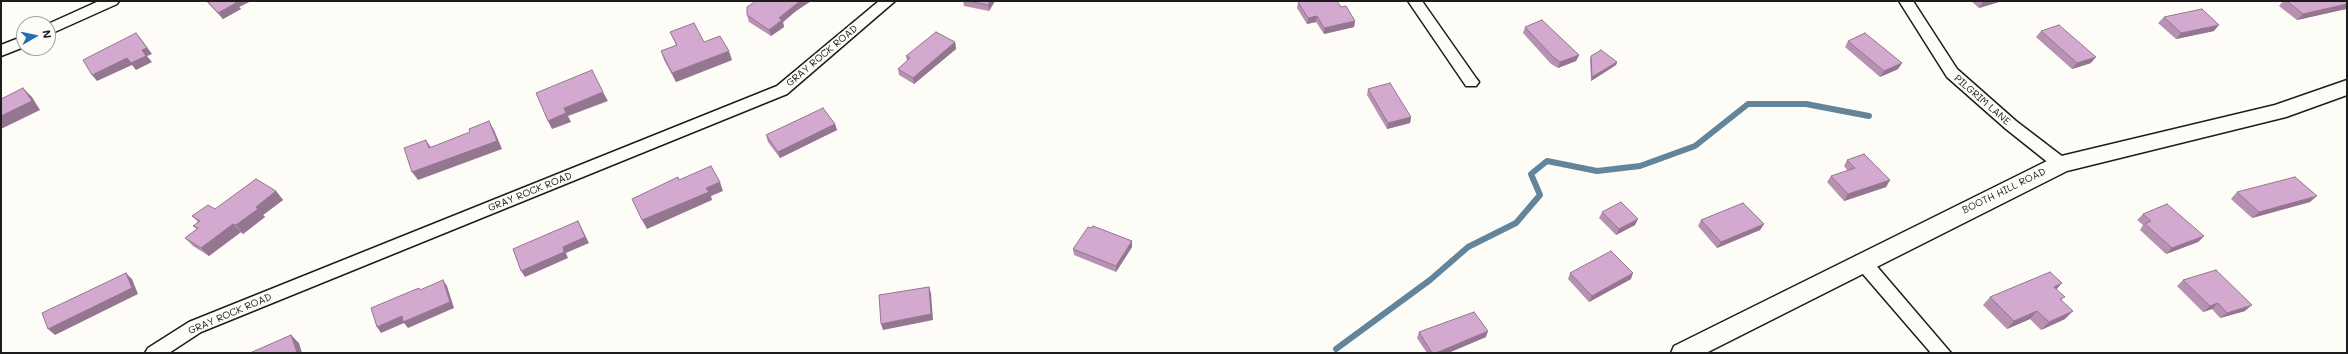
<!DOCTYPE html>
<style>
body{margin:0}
#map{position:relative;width:2348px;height:354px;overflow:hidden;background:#fdfcf7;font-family:Mali,sans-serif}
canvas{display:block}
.frame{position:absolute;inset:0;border:2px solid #1c1c1c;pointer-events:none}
.north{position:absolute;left:16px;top:16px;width:40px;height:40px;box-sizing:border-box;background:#fdfcf7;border:1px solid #a3a29f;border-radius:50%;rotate:81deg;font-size:11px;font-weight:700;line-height:16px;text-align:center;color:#1c1c1c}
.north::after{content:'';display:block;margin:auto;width:14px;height:18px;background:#1f6fb2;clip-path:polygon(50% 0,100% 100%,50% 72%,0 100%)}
</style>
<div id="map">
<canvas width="2348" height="354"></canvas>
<div class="frame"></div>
<div class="north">N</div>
</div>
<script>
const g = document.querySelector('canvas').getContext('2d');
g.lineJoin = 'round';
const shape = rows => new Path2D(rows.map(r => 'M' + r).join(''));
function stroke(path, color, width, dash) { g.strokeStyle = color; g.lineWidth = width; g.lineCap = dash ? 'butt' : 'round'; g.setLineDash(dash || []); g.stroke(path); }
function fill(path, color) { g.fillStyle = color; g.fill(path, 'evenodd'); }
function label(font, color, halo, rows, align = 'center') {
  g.font = font + ' Mali,sans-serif'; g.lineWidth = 3.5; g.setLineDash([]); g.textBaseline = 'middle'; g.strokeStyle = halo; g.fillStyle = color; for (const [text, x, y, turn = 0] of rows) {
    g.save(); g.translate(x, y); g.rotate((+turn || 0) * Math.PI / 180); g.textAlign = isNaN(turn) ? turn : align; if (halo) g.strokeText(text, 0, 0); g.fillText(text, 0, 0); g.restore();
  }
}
stroke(shape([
 [1336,349,1430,280,1468,247,1516,223,1540,195,1531,174,1547,161,1597,171,1640,166,1695,146,1748,104,1806,104,1869,116]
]), '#63859c', 6);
const street = shape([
 [99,1,119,1,117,4,48,35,48,24,99,1],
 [879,1,895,1,787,94,201,332,169,353,145,353,148,348,189,322,777,86,879,1],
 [1408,1,1422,1,1476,78,1479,82,1476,86,1466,86,1408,1],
 [1899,1,1913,1,1957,69,2016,121,2067,160,2069,164,2067,168,2061,170,2055,168,2006,129,1947,77,1899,1],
 [24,36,24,47,1,56,1,45,24,36],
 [1862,254,1868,256,1951,353,1931,353,1856,266,1854,261,1856,256,1862,254]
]);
const secondary = shape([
 [2347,80,2347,95,2286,117,2067,171,1706,353,1671,353,1674,346,2053,158,2275,105,2347,80]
]);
stroke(street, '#1c1c1c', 3);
stroke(secondary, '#1c1c1c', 3);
fill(street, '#fdfcf7');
fill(secondary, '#fdfcf7');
fill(shape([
 [206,1,251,1,239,7,241,9,223,19],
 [756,1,811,1,796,11,783,22,784,27,771,36,749,22,747,15],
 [963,1,995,1,989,11,964,6],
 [1971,1,2000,1,1999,2,1979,8],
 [2283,1,2347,1,2346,9,2297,20,2279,6],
 [1298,2,1341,7,1355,21,1354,27,1324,34,1316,22,1307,24,1297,8],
 [2164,17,2214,31,2176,39,2158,23],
 [1525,27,1579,55,1576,61,1558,68,1551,64,1523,33],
 [2041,31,2091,63,2072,69,2036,37],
 [670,32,704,42,732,60,676,82,664,60,661,51,676,45],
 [1848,41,1902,63,1898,69,1880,77,1845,47],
 [955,42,956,49,914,84,899,75,898,69,907,61,906,56],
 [1591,56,1617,62,1616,65,1591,81,1590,59],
 [1368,89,1411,117,1410,123,1387,129,1367,95],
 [835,124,837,130,780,158,768,142,766,135],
 [1847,160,1890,180,1886,187,1844,201,1827,182,1831,176,1848,171,1844,166],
 [276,191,283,200,263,215,265,217,243,234,241,232,209,256,193,246,185,238,197,229,193,226,198,222,192,216],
 [2237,192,2310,202,2252,218,2231,199],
 [1602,212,1635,225,1616,235,1599,218],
 [2143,214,2204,236,2198,242,2166,254,2140,230,2143,225,2137,220],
 [1701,220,1764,224,1760,230,1717,248,1698,226],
 [1092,228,1132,241,1132,247,1116,272,1074,255,1073,249],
 [1570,273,1631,279,1589,302,1568,279],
 [2183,280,2245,311,2220,318,2212,309,2203,312,2177,286],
 [2056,289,2062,300,2065,319,2041,330,2030,319,2007,329,1983,305,1990,297],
 [1419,332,1486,337,1448,353,1427,353,1417,338]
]), '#b691b2');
fill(shape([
 [234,1,251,1,239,7,241,9,223,19,218,13],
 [800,1,811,1,796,11,783,22,784,27,771,36,769,30,779,18],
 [990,1,995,1,989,11,988,5],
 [1983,1,2000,1,1999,2,1979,8],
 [2347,4,2347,8,2346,9,2297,20,2303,14],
 [1317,16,1316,22,1307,24,1308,18],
 [1355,21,1354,27,1324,34,1324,28],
 [2219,25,2214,31,2176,39,2181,33],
 [136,33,141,39,152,54,147,56,152,62,136,70,132,65,97,81,92,75,142,50],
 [955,42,956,49,914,84,913,78],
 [729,51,732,60,676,82,672,73],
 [1579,55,1576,61,1558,68,1560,62],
 [2096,57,2091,63,2072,69,2077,63],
 [1617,62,1616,65,1591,81,1592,77],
 [1902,63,1898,69,1880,77,1884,71],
 [23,88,32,97,40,110,1,129,1,116],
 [603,92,608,101,568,116,571,122,552,129,548,121,564,108],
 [1411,117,1410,123,1387,129,1388,123],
 [489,121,494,130,502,149,418,180,412,172],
 [835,124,837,130,780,158,778,152],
 [426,140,432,149,429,148],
 [1890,180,1886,187,1844,201,1848,194],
 [720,182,723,191,711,196,712,200,647,229,642,220,706,188],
 [276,191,283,200,263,215,265,217,243,234,236,225,256,207],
 [2317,196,2310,202,2252,218,2259,212],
 [1638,219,1635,225,1616,235,1619,229],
 [578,221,589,243,566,253,568,258,525,277,521,271,563,247],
 [233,224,241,232,209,256,201,248],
 [1764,224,1760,230,1717,248,1721,242],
 [2204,236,2198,242,2166,254,2172,248],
 [1132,241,1132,247,1116,272,1116,266],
 [126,273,132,279,138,294,55,335,48,329],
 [1633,273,1631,279,1589,302,1592,296],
 [443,280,447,286,454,308,408,328,404,323,381,333,377,327],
 [2062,283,2055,291,2054,287],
 [929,287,931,293,933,320,883,330,881,324],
 [2218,303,2212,309,2203,312,2210,306],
 [2252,305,2245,311,2220,318,2227,313],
 [2037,311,2030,319,2007,329,2014,321],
 [2073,311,2065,319,2041,330,2049,322],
 [1488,331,1486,337,1448,353,1436,353],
 [291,335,299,343,302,353,297,353]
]), '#947691');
const building = shape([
 [207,1,234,1,236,3,218,13,207,1],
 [756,1,800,1,779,18,782,20,769,30,747,15,747,7,756,1],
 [968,1,990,1,988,5,968,1],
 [1301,1,1337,1,1341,7,1346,6,1355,21,1324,28,1317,16,1308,18,1298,2,1301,1],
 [2287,1,2347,1,2347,4,2303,14,2287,1],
 [2202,9,2219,25,2181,33,2164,17,2202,9],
 [1542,20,1579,55,1560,62,1553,57,1525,27,1542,20],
 [694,23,704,42,720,36,729,51,672,73,661,51,677,45,670,32,694,23],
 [2059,25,2096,57,2077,63,2041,31,2059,25],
 [936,32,955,42,913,78,898,69,910,58,906,56,936,32],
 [136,33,147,48,142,50,146,56,131,63,127,58,92,75,83,60,136,33],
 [1865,33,1902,63,1884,71,1848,41,1865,33],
 [1601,50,1617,62,1592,77,1591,56,1601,50],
 [592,70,603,92,564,108,566,113,548,121,536,93,592,70],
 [1390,83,1411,117,1388,123,1368,89,1390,83],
 [23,88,32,101,1,116,1,99,23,88],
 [823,108,835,124,778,152,766,135,823,108],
 [489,121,497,141,412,172,404,148,426,140,429,148,470,132,469,129,489,121],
 [1864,154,1890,180,1848,194,1831,176,1855,168,1847,160,1864,154],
 [711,166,720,182,706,188,709,192,642,220,632,199,678,177,679,180,711,166],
 [2295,177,2317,196,2259,212,2237,192,2295,177],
 [256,179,276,191,256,207,258,209,236,225,233,224,201,248,185,238,198,228,193,226,200,221,192,216,208,205,215,209,256,179],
 [1621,202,1638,219,1619,229,1602,212,1621,202],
 [1743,203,1764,224,1721,242,1701,220,1743,203],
 [2167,204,2204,236,2172,248,2145,224,2151,221,2143,214,2167,204],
 [578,221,585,237,563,247,564,252,521,271,513,249,578,221],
 [1093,226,1132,241,1116,266,1073,249,1088,227,1092,228,1093,226],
 [1611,251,1633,273,1592,296,1570,273,1611,251],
 [2216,270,2252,305,2227,313,2218,303,2210,306,2183,280,2216,270],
 [2050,272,2062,283,2054,287,2065,297,2060,299,2073,311,2049,322,2037,311,2014,321,1990,297,2050,272],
 [126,273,132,288,48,329,42,313,126,273],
 [443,280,450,302,403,322,402,316,377,327,371,308,419,288,420,290,443,280],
 [929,287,931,314,881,324,879,295,929,287],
 [1474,312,1488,331,1436,353,1432,353,1419,332,1474,312],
 [291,335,297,353,250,353,291,335]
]);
fill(building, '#d4a9cf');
stroke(building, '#947691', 1);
label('10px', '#1c1c1c', '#fdfcf7', [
 ["GRAY ROCK ROAD",822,56,-40],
 ["PILGRIM LANE",1982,100,41],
 ["BOOTH HILL ROAD",2004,191,-26],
 ["GRAY ROCK ROAD",530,192,-22],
 ["GRAY ROCK ROAD",230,314,-23]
]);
</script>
